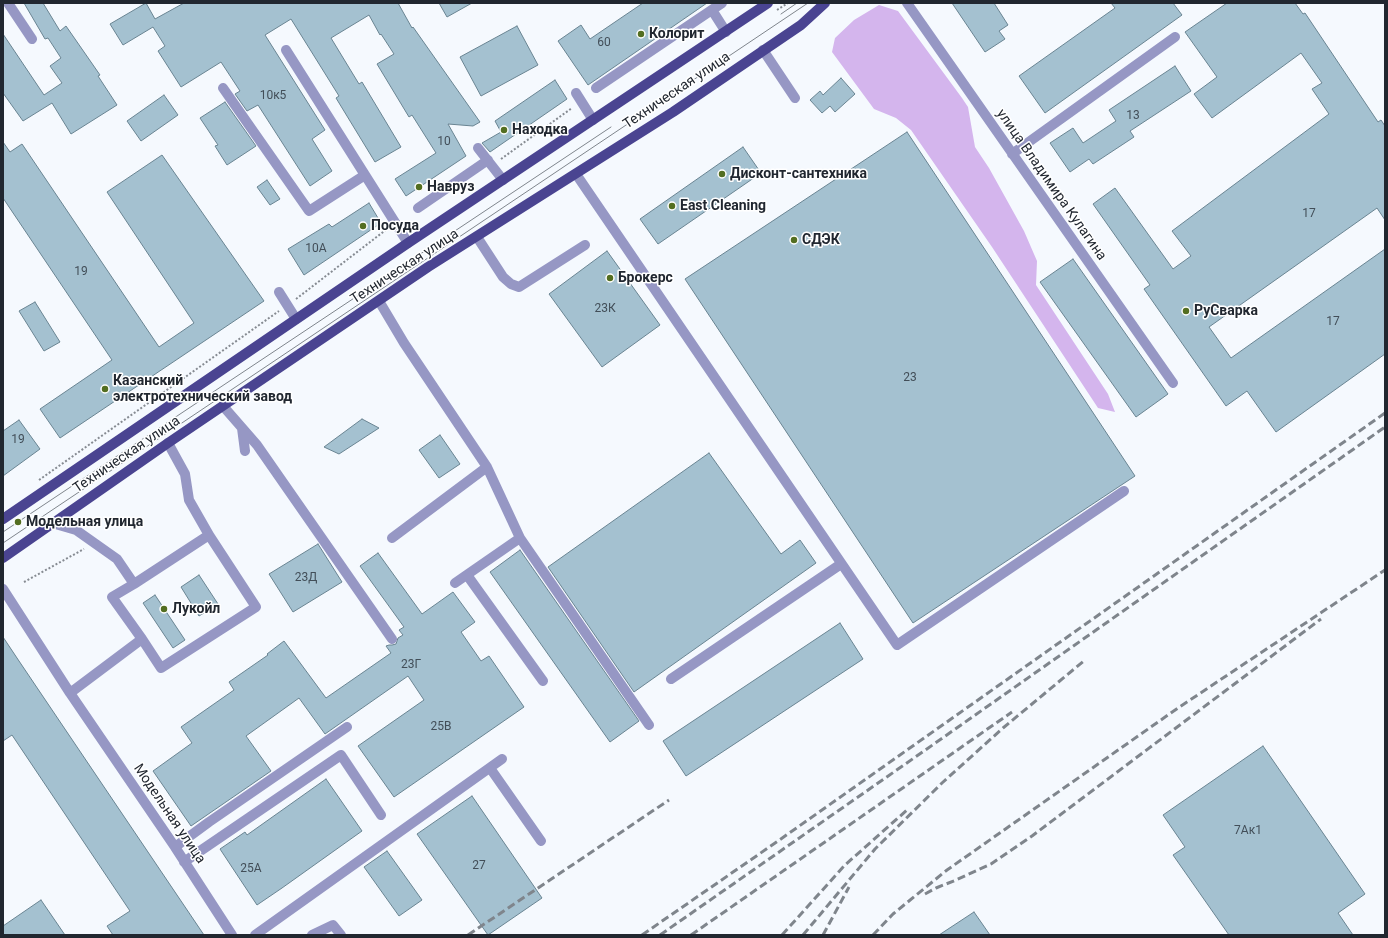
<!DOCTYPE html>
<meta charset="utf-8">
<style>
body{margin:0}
#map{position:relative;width:1388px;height:938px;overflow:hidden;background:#f5f9fe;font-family:Roboto,sans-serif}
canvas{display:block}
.frame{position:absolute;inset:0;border:4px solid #212730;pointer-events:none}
</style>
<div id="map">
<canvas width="1388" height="938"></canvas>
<div class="frame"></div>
</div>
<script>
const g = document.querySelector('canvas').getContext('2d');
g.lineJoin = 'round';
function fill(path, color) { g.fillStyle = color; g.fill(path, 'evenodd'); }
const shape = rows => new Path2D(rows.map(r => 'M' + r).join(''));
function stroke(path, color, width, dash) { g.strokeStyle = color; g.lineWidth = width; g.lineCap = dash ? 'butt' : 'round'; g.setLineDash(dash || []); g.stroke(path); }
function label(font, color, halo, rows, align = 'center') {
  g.font = font + ' Roboto,sans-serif'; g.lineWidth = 3; g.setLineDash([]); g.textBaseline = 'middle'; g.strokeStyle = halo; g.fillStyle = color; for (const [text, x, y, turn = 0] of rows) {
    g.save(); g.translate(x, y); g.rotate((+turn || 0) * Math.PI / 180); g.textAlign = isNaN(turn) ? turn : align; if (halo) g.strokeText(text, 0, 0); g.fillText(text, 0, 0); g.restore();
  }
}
fill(shape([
 [879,5,898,11,962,98,968,107,975,147,989,168,1024,231,1037,261,1036,285,1108,394,1115,412,1098,408,992,247,911,130,896,118,874,109,832,52,835,38,854,20]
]), '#d4b5ed');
const building = shape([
 [24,3,43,3,60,31,66,26,100,75,98,76,117,105,71,134,52,103,23,121,3,93,3,34,44,95,62,83,50,66,61,58,48,38,45,39,24,3],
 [146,3,155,19,184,3,398,3,412,28,413,27,480,122,473,126,448,124,466,156,406,196,395,179,436,153,412,115,409,117,377,64,394,54,381,34,380,35,369,15,331,38,359,84,362,82,401,147,375,162,336,98,339,96,291,19,265,35,325,130,312,139,332,171,310,186,258,105,247,111,235,94,240,91,221,62,181,87,158,51,165,46,153,27,123,45,110,24,146,3],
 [439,3,472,3,447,17,439,3],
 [643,3,707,3,588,85,558,41,581,25,590,39,643,3],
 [952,3,994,3,1008,25,999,31,1005,39,985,52,952,3],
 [1111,3,1173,3,1182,15,1045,113,1019,76,1115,8,1111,3],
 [1227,3,1295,3,1303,14,1305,13,1378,122,1381,120,1385,126,1385,220,1377,208,1209,327,1231,358,1385,249,1385,354,1276,432,1247,391,1226,406,1144,289,1150,285,1093,204,1115,188,1173,269,1191,256,1172,231,1329,114,1312,89,1322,83,1301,53,1212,118,1194,94,1217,77,1185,32,1227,3],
 [517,26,538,65,481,96,460,57,517,26],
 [1175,66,1191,91,1130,131,1134,137,1093,164,1089,159,1070,172,1050,143,1073,128,1083,143,1116,121,1109,110,1175,66],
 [841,78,855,94,835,112,830,106,822,113,810,100,820,91,823,95,841,78],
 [555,80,567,99,490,152,482,143,501,132,495,121,555,80],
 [164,95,178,115,141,141,127,121,164,95],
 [225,102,256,146,227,165,215,146,218,145,200,118,225,102],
 [907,132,1135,476,913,623,685,279,907,132],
 [3,142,10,152,22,144,159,347,194,323,107,192,162,155,264,301,60,438,40,409,112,360,3,198,3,142],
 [743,147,761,173,658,244,640,219,743,147],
 [267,180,280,199,270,205,257,187,267,180],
 [369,203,381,223,304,275,288,249,329,224,332,227,369,203],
 [607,251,660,325,602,367,549,294,607,251],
 [1073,259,1168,394,1136,417,1040,282,1073,259],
 [35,302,60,342,44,351,19,311,35,302],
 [362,419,379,428,339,454,324,447,362,419],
 [19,420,40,449,3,476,3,431,19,420],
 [440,435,460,464,439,478,419,450,440,435],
 [709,453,781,554,800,540,816,563,634,692,548,567,709,453],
 [318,544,342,582,293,612,269,574,318,544],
 [520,550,639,721,610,742,490,572,520,550],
 [378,553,422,614,453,592,475,622,461,632,481,661,489,656,524,707,394,797,358,746,424,700,408,676,325,734,299,698,246,736,271,771,191,826,153,771,192,743,181,727,234,690,229,682,268,655,267,654,284,641,326,698,391,653,386,646,389,645,392,645,396,644,398,638,403,635,399,630,404,627,360,566,378,553],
 [199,575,218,604,199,616,181,587,199,575],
 [155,595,185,640,173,648,143,603,155,595],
 [840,623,863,659,686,776,663,741,840,623],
 [3,637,19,661,204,935,113,935,107,926,130,911,12,735,3,741,3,637],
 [1263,746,1365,894,1338,913,1353,935,1229,935,1173,855,1185,847,1163,815,1263,746],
 [326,779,362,831,282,888,257,905,220,849,245,832,247,835,326,779],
 [472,796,542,898,488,935,417,834,472,796],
 [387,851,422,900,399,916,364,867,387,851],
 [41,900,65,935,3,935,3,926,41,900],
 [974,912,990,935,939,935,974,912]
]);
fill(building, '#a4c1d0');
stroke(building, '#698492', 1);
stroke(shape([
 [777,10,788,3],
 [501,159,572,108],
 [296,299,387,229],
 [39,480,279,311],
 [24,582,84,549]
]), '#868b92', 2, [2, 2]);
stroke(shape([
 [8,3,32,39],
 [907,3,1173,383],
 [712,10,726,32],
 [286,50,408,243],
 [763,50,795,98],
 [223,88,309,211,365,175],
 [596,88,722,3],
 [576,93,593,120],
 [478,148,503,180],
 [1012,154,1175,37],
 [576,174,897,645,1124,491],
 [418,208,488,160],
 [477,237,503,277,511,284,519,287,585,245],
 [279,292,296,319],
 [379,301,404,343,487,467,520,538,649,725],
 [223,406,257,445,392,639],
 [242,428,245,451],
 [52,523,76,530,117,559,134,584,209,535,189,500,185,474,168,443],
 [392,538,487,467],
 [467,575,543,681],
 [455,583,520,538],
 [3,589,70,693,175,847,232,935],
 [142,639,161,668,256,607,209,535],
 [671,679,841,564],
 [70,693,142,639,112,597,134,584],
 [490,768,541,841],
 [175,847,209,822,347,727],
 [184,862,341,755,381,815],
 [255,935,502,759],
 [312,935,333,925,341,935]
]), '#9697c4', 10);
stroke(shape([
 [3,519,408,243,768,3],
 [3,558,168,443,428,267,673,112,801,25,825,3]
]), '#4a4491', 10);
stroke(shape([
 [781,14,797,3],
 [3,532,611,127],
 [3,543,808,3]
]), '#7f858c', 1);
stroke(shape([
 [925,894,936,888,956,880,991,864,1032,836,1321,619],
 [468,935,669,800],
 [642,935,778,841,1385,413],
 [660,935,924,751,1385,427],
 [691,935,1012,712],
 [782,935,845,865,907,810],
 [803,935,875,849,942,783,1003,728,1085,660],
 [823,935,849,887],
 [873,935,893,914,947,870,1178,708,1385,570]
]), '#7f858c', 3, [8, 4]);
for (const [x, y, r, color] of [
 [641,34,4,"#536e21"],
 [504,130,4,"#536e21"],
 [722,174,4,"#536e21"],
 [419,187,4,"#536e21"],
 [672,206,4,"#536e21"],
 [363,226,4,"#536e21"],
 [794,240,4,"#536e21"],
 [610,278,4,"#536e21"],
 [1186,311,4,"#536e21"],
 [105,389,4,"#536e21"],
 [18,522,4,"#536e21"],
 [164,609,4,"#536e21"]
]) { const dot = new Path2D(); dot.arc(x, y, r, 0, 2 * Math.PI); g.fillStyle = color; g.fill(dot); stroke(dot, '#fff', 1.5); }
label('12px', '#424e58', null, [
 ["60",604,43],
 ["10к5",273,96],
 ["13",1133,116],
 ["10",444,142],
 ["17",1309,214],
 ["10А",316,249],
 ["19",81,272],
 ["23К",605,309],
 ["17",1333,322],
 ["23",910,378],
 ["19",18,440],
 ["23Д",306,578],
 ["23Г",411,665],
 ["25В",441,727],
 ["7Ак1",1248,831],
 ["27",479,866],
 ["25А",251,869]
]);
label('bold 14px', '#212730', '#fff', [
 ["Колорит",649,34],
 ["Находка",512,130],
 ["Дисконт-сантехника",730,174],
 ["Навруз",427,187],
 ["East Cleaning",680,206],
 ["Посуда",371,226],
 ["СДЭК",802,240],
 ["Брокерс",618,278],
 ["РуСварка",1194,311],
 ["Казанский",113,381],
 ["электротехнический завод",113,397],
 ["Модельная улица",26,522],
 ["Лукойл",172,609]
], 'left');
label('14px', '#212730', '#fff', [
 ["Техническая улица",677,91,-34],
 ["улица Владимира Кулагина",1051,185,55],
 ["Техническая улица",405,267,-33],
 ["Техническая улица",127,455,-34],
 ["Модельная улица",169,814,56]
]);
</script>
